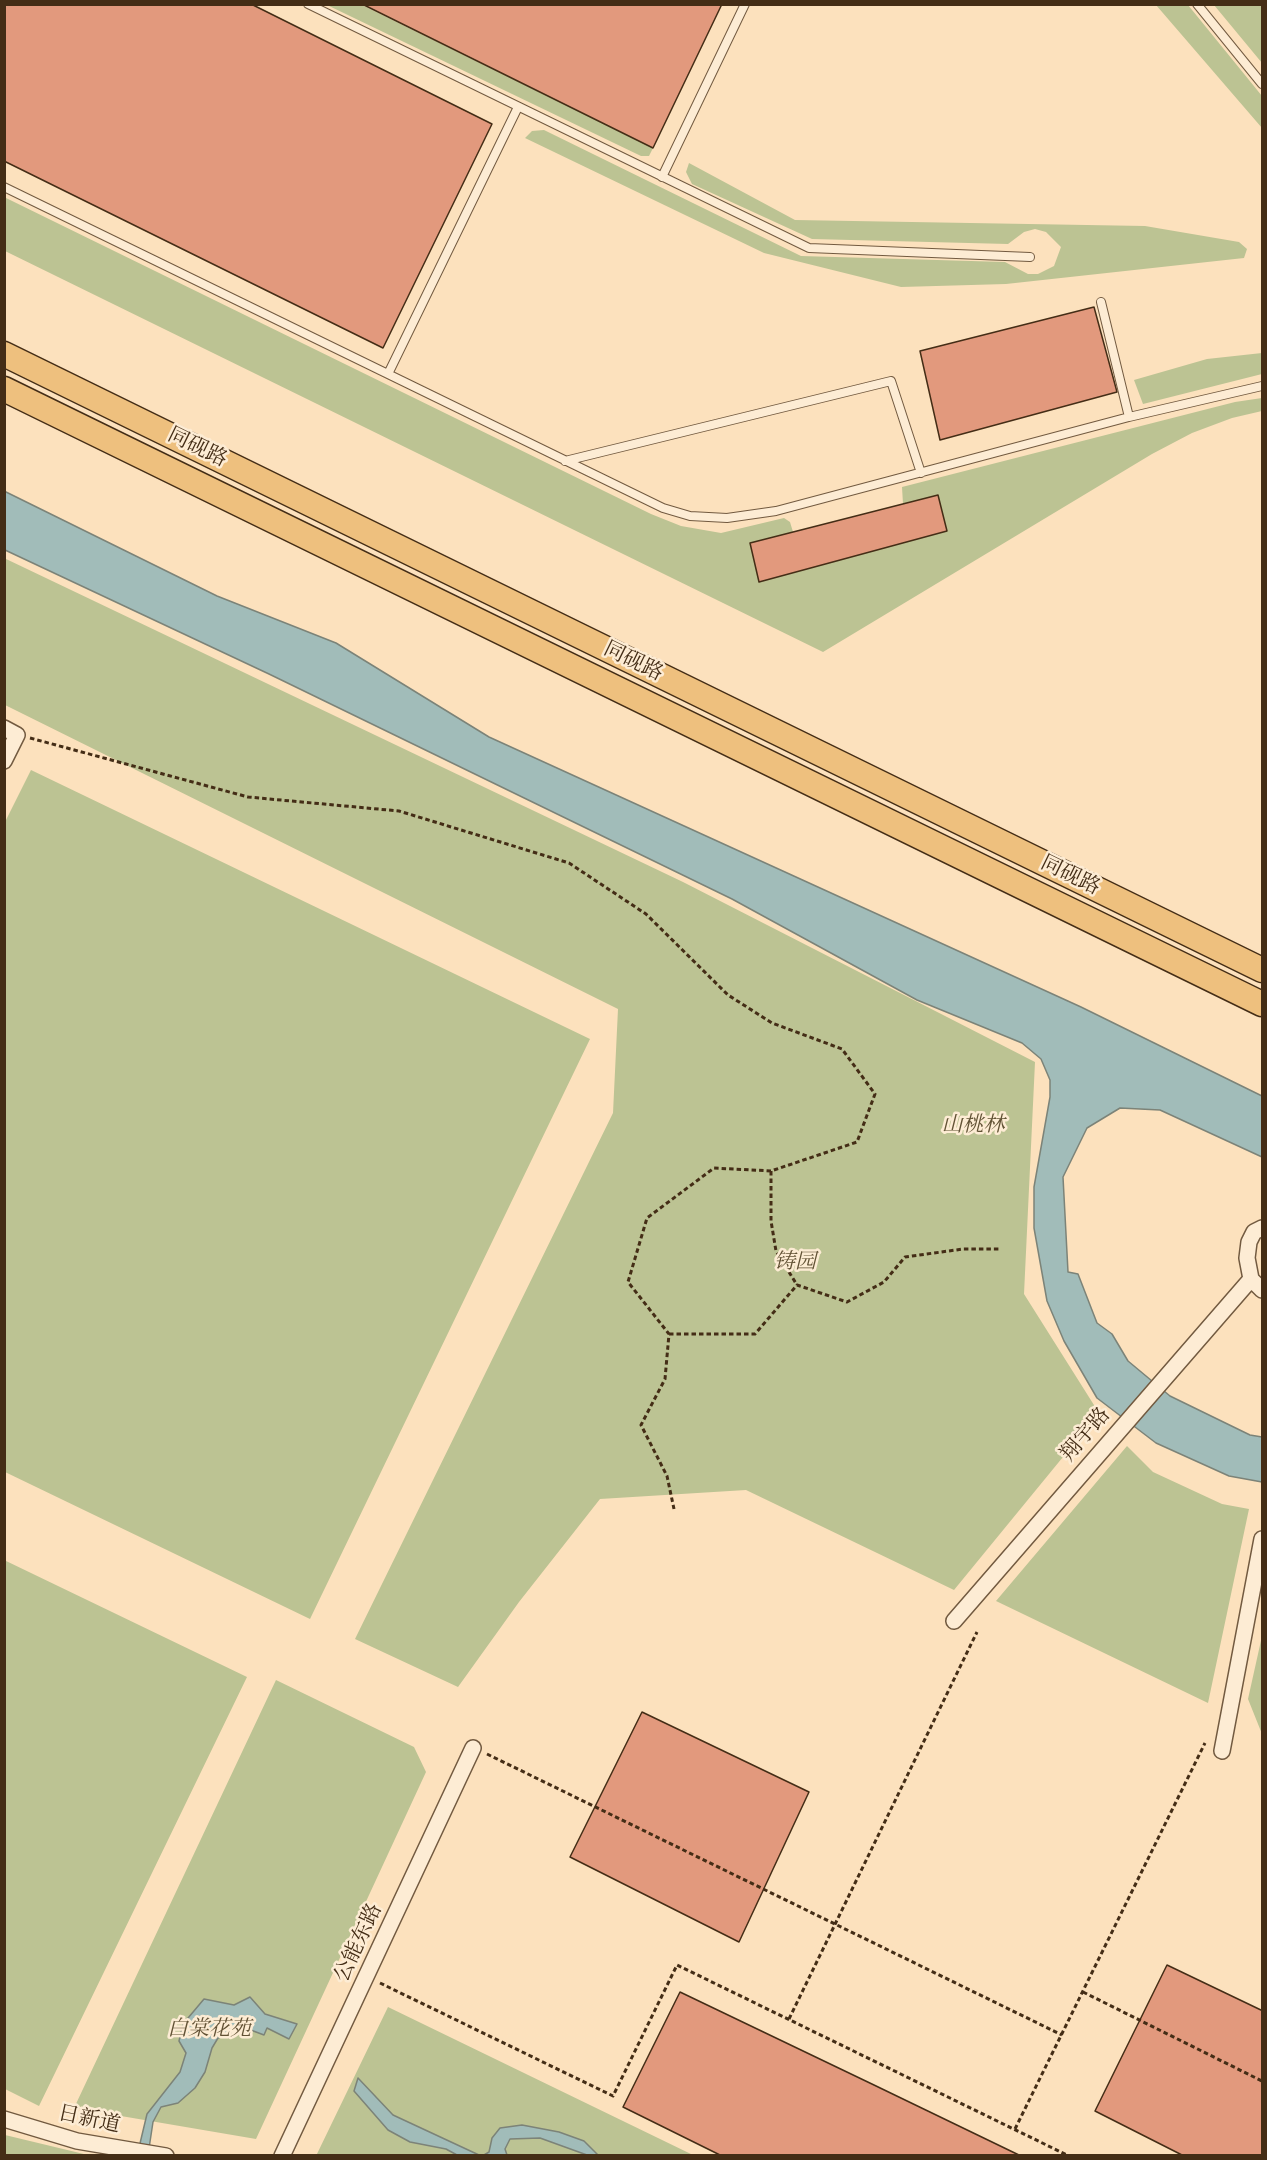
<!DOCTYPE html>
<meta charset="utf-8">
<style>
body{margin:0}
#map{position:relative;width:1267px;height:2160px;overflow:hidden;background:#fce1bd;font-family:"IM FELL Great Primer",serif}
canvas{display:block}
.frame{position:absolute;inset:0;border:6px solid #442d16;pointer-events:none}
</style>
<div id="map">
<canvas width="1267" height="2160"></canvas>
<div class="frame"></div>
</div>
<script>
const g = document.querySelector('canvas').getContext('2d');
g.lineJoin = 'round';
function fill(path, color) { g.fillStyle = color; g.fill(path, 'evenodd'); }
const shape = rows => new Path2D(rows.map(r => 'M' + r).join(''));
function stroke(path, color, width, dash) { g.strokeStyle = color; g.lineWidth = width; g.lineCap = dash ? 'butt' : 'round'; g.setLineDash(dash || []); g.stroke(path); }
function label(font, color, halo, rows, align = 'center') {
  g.font = font + ' "IM FELL Great Primer","Noto Serif SC",serif'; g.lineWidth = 5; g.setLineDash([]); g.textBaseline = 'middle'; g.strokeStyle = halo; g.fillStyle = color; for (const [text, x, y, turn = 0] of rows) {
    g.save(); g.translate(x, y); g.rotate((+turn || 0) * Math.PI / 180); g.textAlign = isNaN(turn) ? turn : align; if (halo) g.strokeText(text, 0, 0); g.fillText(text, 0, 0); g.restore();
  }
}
fill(shape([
 [327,5,362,5,653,148,649,156,641,156],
 [1156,5,1188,5,1262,96,1262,128],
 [1214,5,1262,5,1262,63],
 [544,130,801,256,1005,262,1028,274,1038,274,1054,266,1061,247,1046,232,1035,229,1024,232,1008,244,812,239,692,184,686,172,689,163,795,220,1145,226,1239,242,1247,249,1244,258,1006,284,901,287,764,253,525,138,532,131],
 [4,197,651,514,681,526,721,533,784,518,790,522,793,532,750,543,759,582,947,531,938,496,903,504,902,487,1235,402,1262,398,1262,411,1232,418,1192,433,1152,454,823,652,5,251],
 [1262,353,1262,374,1143,404,1134,380,1207,359],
 [4,558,683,882,1035,1062,1024,1294,1099,1413,954,1590,746,1490,600,1499,519,1602,458,1687,355,1639,613,1113,618,1009,5,705],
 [31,770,590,1039,310,1619,5,1472,4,824],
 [1127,1446,1153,1472,1222,1504,1249,1509,1208,1703,996,1601],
 [4,1560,247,1677,39,2106,5,2089],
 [1262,1636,1262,1734,1248,1699],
 [276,1680,414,1747,426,1772,256,2139,74,2108],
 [388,2007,693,2155,316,2156],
 [4,2135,5,2135,88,2155,5,2155]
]), '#bcc393');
const water = shape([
 [4,491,217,596,336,643,489,737,1081,1007,1262,1096,1262,1157,1160,1110,1120,1108,1087,1128,1063,1177,1068,1272,1078,1274,1097,1323,1112,1334,1128,1361,1170,1396,1250,1435,1262,1437,1262,1482,1229,1476,1156,1443,1097,1398,1064,1341,1047,1301,1034,1228,1034,1187,1050,1097,1050,1080,1041,1059,1022,1043,917,1000,732,899,269,674,5,550,4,491],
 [250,1997,265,2014,297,2024,289,2039,267,2028,264,2035,248,2029,218,2038,212,2048,205,2072,195,2088,178,2103,161,2107,153,2122,148,2155,137,2156,147,2114,180,2072,186,2053,179,2041,183,2024,204,1999,234,2005,250,1997],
 [358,2078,393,2115,479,2155,457,2155,446,2149,410,2142,388,2130,354,2091,358,2078],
 [522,2125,559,2132,584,2141,598,2155,587,2155,540,2138,510,2139,505,2149,507,2155,484,2155,489,2152,492,2138,500,2128,522,2125]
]);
fill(water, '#a1bcb9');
stroke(water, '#7c8378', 1.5);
const building = shape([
 [4,4,251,4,492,124,383,348,4,161,4,4],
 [362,4,722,4,653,148,362,4],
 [1094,307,1117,392,940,440,920,351,1094,307],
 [938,495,947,531,759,582,750,543,938,495],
 [642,1712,809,1792,739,1942,570,1857,642,1712],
 [1167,1965,1263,2011,1263,2156,1184,2156,1095,2111,1167,1965],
 [680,1992,874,2085,1021,2156,722,2156,623,2107,680,1992]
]);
fill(building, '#e2997d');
stroke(building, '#442d16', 1.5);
const lane = shape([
 [308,4,809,248,1030,257],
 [1197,4,1262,84],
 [662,177,745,4],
 [4,187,663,508,690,516,727,518,776,511,1129,417,1262,386],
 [1101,302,1129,417],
 [388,374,518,107],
 [565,461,891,381,921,473]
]);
const street = shape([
 [4,728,17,735,4,761],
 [1262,1228,1254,1232,1249,1242,1247,1258,1251,1279,1262,1290],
 [954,1621,1251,1279],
 [1222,1751,1262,1539],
 [4,2119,77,2141,166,2156],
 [282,2156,473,1748]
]);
const primary = shape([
 [4,354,1262,970],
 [4,389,1262,1004]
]);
stroke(lane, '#725a40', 10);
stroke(street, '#725a40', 18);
stroke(primary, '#442d16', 27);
stroke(shape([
 [30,738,248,797,399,811,569,863,646,914,728,995,772,1023,842,1049,875,1094,857,1142,771,1171,714,1168,647,1218,628,1282,669,1334,665,1379,641,1425,667,1476,674,1509],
 [771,1171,771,1221,776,1251,797,1285],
 [669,1334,755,1334,797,1285,847,1302,884,1282,905,1257,963,1249,1000,1249],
 [487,1754,1062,2035],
 [380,1983,613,2096,677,1965,1069,2156],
 [1083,1992,1262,2081],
 [789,2019,977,1632],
 [1015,2129,1205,1743]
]), '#442d16', 3, [4.5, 3]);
stroke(lane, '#fdecd4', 8);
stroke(street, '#fdecd4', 15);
stroke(primary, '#eec07e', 24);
label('21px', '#442d16', '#fdecd4', [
 ["同砚路",197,448,26],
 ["同砚路",633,662,26],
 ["同砚路",1070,876,26],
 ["翔宇路",1086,1435,-49],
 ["公能东路",359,1943,-65],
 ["日新道",89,2120,12]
]);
label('italic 21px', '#625235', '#fdecd4', [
 ["山桃林",973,1126],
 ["铸园",795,1263],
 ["白棠花苑",209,2030]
]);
</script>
